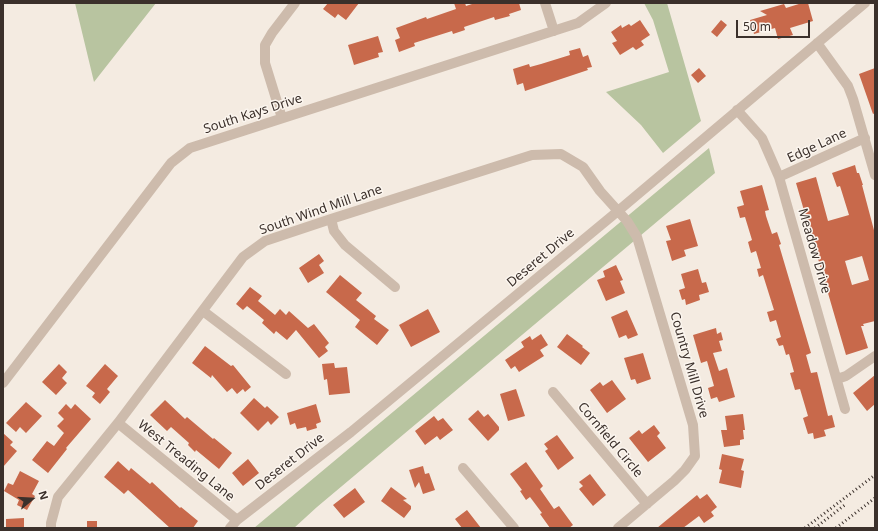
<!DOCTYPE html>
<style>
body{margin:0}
#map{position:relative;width:878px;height:531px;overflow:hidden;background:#f4ebe1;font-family:"Noto Sans",sans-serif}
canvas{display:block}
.frame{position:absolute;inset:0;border:4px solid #3b302b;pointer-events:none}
.north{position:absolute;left:12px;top:479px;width:40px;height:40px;-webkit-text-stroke:3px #fbf5ee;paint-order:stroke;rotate:72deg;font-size:11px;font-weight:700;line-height:16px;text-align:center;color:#3b302b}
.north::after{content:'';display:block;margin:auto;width:14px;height:18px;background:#3b302b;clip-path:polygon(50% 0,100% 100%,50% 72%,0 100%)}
.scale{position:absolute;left:736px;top:20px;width:74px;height:18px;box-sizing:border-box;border:2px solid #3b302b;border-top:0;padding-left:5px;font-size:12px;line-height:14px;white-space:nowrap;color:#3b302b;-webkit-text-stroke:3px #fbf5ee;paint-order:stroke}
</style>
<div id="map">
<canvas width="878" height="531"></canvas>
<div class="frame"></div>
<div class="north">N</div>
<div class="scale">50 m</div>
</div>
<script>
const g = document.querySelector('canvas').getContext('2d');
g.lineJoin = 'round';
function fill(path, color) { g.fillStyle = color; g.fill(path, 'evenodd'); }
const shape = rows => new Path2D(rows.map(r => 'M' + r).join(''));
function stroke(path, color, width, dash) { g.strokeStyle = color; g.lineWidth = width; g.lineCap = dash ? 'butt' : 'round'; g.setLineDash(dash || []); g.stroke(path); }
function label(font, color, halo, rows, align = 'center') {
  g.font = font + ' "Noto Sans",sans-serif'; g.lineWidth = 3; g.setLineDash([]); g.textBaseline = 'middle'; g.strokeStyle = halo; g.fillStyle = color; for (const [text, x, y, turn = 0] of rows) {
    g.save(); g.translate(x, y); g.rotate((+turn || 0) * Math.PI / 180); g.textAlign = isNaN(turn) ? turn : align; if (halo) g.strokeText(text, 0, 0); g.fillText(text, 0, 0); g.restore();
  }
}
fill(shape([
 [75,3,156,3,94,82],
 [644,3,667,3,701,121,663,153,641,125,606,92,669,72,653,20],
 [709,148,715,173,317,507,294,528,254,528]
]), '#b8c4a0');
fill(shape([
 [328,3,359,3,346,20,338,14,335,18,323,9],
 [454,3,465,3,466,6,475,3,519,3,521,10,509,14,510,16,495,20,494,17,464,27,465,30,453,34,452,31,414,43,415,46,399,52,395,40,400,38,396,28,426,17,427,19,456,9],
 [802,3,808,3,813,21,790,28,793,35,778,39,775,28,754,34,750,20,767,15,760,11,784,4,786,8],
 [640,20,650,35,641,41,644,45,636,50,633,47,620,55,612,43,617,41,611,32,621,25,622,28,629,24,631,26],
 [721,20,727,25,717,37,711,32],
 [378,36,383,52,378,53,379,57,354,65,348,45],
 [580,48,583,57,588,55,592,67,587,68,588,70,525,91,523,83,517,85,513,69,529,64,530,67,541,64,570,55,569,51],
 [699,68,706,76,698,83,691,75],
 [875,68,875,113,873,114,859,74],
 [855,165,857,173,859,173,863,185,862,185,875,234,875,321,863,324,864,326,861,326,868,348,846,355,796,183,816,177,828,221,849,215,840,186,837,187,832,173],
 [862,256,869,280,852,285,845,261],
 [762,185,769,210,765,211,766,216,772,234,777,232,781,244,779,245,811,353,806,355,811,373,817,372,828,416,832,415,835,427,824,430,826,436,814,439,813,433,808,434,803,418,808,416,800,389,795,390,790,373,794,372,789,354,786,355,783,345,779,346,776,339,781,337,776,320,770,322,767,312,774,310,763,275,759,277,757,269,761,268,756,251,751,253,748,242,752,240,745,217,740,218,737,207,744,205,740,191],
 [690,219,698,246,684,250,686,256,672,261,666,241,671,240,666,226],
 [319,254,324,261,319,265,324,273,308,283,299,268],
 [616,265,623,280,620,281,625,293,606,301,597,280,605,277,603,271],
 [698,269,702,283,706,282,709,292,699,295,700,300,686,305,685,299,682,300,679,290,685,288,681,274],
 [340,275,362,293,356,300,376,316,374,319,389,330,377,345,355,327,360,320,326,292],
 [250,287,262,296,258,301,275,315,280,309,286,315,289,311,308,328,314,324,329,343,325,347,328,351,319,358,296,330,287,340,276,331,274,334,262,323,264,320,247,306,243,310,236,304],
 [428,309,440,332,411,347,399,325],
 [627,310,638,335,628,339,626,335,619,338,611,317],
 [716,328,717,334,721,332,723,340,719,341,722,351,713,353,719,371,727,368,735,397,719,402,717,397,711,399,708,388,714,386,707,361,701,363,693,335],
 [541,334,548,345,540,350,544,356,519,372,515,366,511,369,505,360,524,347,521,342,530,336,532,340],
 [567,334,583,346,582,347,590,353,581,365,557,347],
 [205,346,231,366,233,365,251,387,245,392,243,389,237,394,232,388,227,392,212,375,211,378,192,363],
 [643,353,651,379,637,384,635,379,631,380,624,358],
 [334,363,335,368,347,367,350,393,329,395,327,379,324,380,322,364],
 [59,364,67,372,62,378,67,383,56,395,42,382],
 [105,364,118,376,107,389,110,392,100,404,92,397,95,393,86,386],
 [875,375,875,404,867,411,853,393],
 [612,380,626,399,607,413,590,390,600,382,603,386],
 [516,389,525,416,508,421,500,394],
 [254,398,265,408,267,406,279,417,271,425,268,421,258,431,240,413],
 [165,400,185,419,187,417,213,439,214,438,232,453,219,469,196,450,195,452,188,445,189,443,171,427,167,431,150,415],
 [26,402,42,416,26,433,20,427,16,432,6,423],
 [66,404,71,409,75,404,91,419,66,448,67,449,48,473,32,460,47,441,54,446,64,433,57,426,64,419,58,413],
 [316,404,321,422,316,424,317,428,307,431,306,427,297,429,295,423,290,425,287,413],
 [478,410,484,417,488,414,499,427,499,430,488,441,468,419],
 [743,414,745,430,743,430,744,439,740,440,740,445,724,447,721,430,727,430,725,416],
 [434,416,438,421,443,418,453,430,440,440,437,436,425,445,415,431],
 [654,425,660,433,657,436,666,448,648,462,629,438,639,430,642,434],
 [3,433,13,442,10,445,17,451,3,467],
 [557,435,574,458,558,470,545,451,548,449,544,444],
 [722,454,744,459,741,470,744,471,741,488,719,483,722,470,719,469],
 [248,459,259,473,243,486,232,473],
 [118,461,129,471,131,468,150,484,152,482,180,508,181,507,198,521,193,528,170,528,128,490,124,494,104,477],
 [526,462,543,486,540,489,554,509,559,506,573,525,569,528,550,528,540,514,542,513,530,497,526,500,520,491,522,490,510,474],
 [423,466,425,474,429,473,435,490,423,494,419,482,415,488,409,470],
 [20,471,39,481,32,494,35,496,27,510,17,505,19,500,4,491,8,483,13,485],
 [590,474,606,495,593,506,579,489,583,486,579,482],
 [391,487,407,499,403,500,411,506,411,509,404,518,381,501],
 [355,488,365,502,344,518,333,505],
 [707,494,717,507,711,512,714,516,704,523,699,516,683,528,657,528,697,495,700,499],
 [467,510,481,528,462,528,455,519],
 [24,518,24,528,6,528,6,519],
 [87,521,97,521,97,528,87,528]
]), '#c8694b');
stroke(shape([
 [545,3,554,31],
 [817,43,848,86,853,99,875,175],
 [737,110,762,138,779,177,845,409],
 [282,118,265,63,265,45,272,33,295,3],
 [779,177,865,138],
 [331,219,334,231,345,245,395,287],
 [203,311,286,374],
 [837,379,846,376,875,356],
 [3,383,171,163,190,148,578,23,606,3],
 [553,392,647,504],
 [118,423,237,520],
 [463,468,514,528],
 [51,528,51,523,58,497,118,423,243,257,265,241,331,219,532,155,561,154,583,167,600,191,627,221,637,237,693,425,695,456,685,470,674,481,618,528],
 [230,528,237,520,351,432,618,211,865,3]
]), '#cdbbac', 10);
stroke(shape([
 [805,528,875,475],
 [815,528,846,504],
 [836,528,875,498]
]), '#3b302b', 3, [1, 3]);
label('13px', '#3b302b', '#fbf5ee', [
 ["South Kays Drive",253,114,-18],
 ["Edge Lane",817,146,-25],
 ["South Wind Mill Lane",321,210,-19],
 ["Meadow Drive",814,251,74],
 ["Deseret Drive",541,258,-40],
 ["Country Mill Drive",689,365,74],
 ["Cornfield Circle",610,440,50],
 ["West Treading Lane",186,461,39],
 ["Deseret Drive",290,462,-38]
]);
</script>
